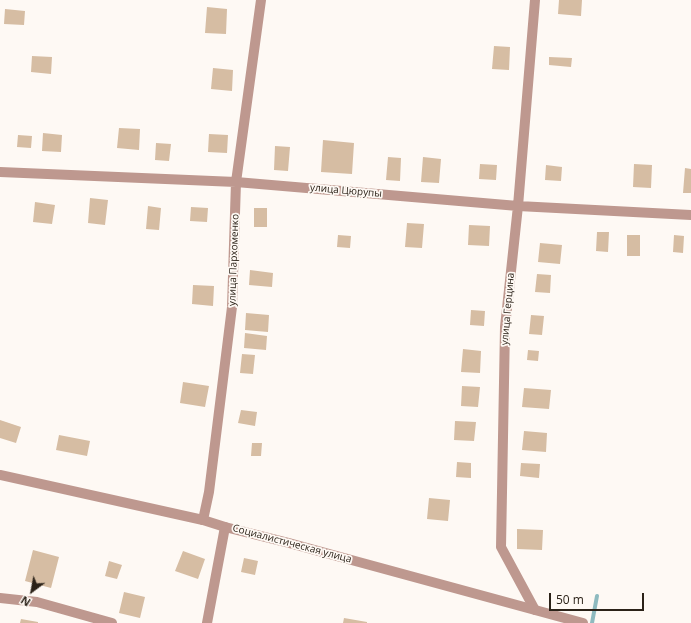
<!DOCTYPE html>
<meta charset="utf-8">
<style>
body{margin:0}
#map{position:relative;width:691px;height:623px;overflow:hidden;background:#fef9f4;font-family:"Open Sans",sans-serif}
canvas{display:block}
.north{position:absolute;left:12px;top:571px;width:40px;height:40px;-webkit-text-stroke:3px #fef9f4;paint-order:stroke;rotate:212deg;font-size:11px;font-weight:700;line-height:16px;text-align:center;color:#2b2218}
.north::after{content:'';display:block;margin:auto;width:14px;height:18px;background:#2b2218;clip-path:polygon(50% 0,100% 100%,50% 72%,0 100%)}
.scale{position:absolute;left:549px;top:593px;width:95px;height:18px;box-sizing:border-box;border:2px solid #2b2218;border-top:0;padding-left:5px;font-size:12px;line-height:14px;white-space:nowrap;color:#2b2218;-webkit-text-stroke:3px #fef9f4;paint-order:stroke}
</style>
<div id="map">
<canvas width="691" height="623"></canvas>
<div class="north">N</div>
<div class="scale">50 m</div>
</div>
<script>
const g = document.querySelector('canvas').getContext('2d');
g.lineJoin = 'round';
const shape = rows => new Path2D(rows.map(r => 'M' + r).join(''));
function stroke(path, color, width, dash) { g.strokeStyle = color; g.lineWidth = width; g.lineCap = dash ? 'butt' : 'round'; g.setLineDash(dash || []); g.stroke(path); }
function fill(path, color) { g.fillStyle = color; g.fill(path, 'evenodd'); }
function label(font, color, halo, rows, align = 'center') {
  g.font = font + ' "Open Sans",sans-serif'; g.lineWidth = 3.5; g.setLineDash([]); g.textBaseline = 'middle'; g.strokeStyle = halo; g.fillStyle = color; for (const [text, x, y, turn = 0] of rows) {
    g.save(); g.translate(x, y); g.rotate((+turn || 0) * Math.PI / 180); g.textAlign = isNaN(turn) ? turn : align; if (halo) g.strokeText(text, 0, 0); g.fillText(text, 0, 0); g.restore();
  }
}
stroke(shape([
 [592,623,597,596]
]), '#8ebabf', 4);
fill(shape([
 [559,0,582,0,581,16,558,14],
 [207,7,227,9,226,34,205,33],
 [5,9,25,11,24,25,4,24],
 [494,46,510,47,509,70,492,69],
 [32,56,52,57,51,74,31,72],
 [549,57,572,58,571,67,549,65],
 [213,68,233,70,232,91,211,89],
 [119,128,140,129,139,150,117,148],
 [43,133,62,135,61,152,42,151],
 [209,134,228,135,227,153,208,152],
 [18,135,32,136,31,148,17,147],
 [323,140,354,143,352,174,321,172],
 [156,143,171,144,169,161,155,160],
 [275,146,290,147,288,171,274,170],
 [388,157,401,158,400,181,386,180],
 [423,157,441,159,439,183,421,182],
 [480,164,497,165,496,180,479,179],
 [634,164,652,165,651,188,633,187],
 [546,165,562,167,561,181,545,180],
 [685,168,691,169,691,193,683,193],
 [90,198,108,200,105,225,88,223],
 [35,202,55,205,52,224,33,222],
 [148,206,161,208,159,230,146,229],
 [191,207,208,208,207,222,190,221],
 [254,208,267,208,267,227,254,227],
 [407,223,424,224,422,248,405,247],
 [469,225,490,226,489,246,468,245],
 [597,232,609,232,608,252,596,251],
 [338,235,351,236,350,248,337,247],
 [627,235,640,235,640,256,627,256],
 [674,235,684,236,683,253,673,252],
 [540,243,562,245,560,264,538,262],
 [250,270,273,273,272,287,249,285],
 [537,274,551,275,550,293,535,292],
 [193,285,214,286,213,306,192,304],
 [471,310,485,311,484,326,470,325],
 [246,313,269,315,268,332,245,330],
 [531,315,544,316,542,335,529,334],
 [245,333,267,336,266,350,244,348],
 [463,349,481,351,480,373,461,372],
 [528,350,539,351,538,361,527,360],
 [242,354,255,355,253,374,240,373],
 [183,382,209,386,205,407,180,403],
 [462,386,480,387,478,407,461,406],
 [524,388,551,390,549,409,522,407],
 [241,410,257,412,255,426,238,423],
 [0,420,21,427,16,443,0,438],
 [455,421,476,422,474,441,454,440],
 [524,431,547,433,546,452,522,450],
 [59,435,90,441,87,456,56,450],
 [252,443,262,443,261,456,251,456],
 [457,462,471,463,471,478,456,477],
 [521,463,540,464,539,478,520,476],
 [429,498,450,500,448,521,427,519],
 [517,529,543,530,542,550,517,549],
 [33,550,59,557,51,588,25,581],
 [183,551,205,559,198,579,175,571],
 [244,558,258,561,255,575,241,572],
 [109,561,122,565,117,579,105,576],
 [124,592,145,597,140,618,119,613],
 [344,618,367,622,367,623,343,623],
 [21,619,38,622,38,623,20,623]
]), '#d6bda3');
stroke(shape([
 [0,172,236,182,518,206,691,215],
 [203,520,209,492,232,307,236,182,261,0],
 [0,598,37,602,112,623],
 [535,610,501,547,505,327,518,206,535,0],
 [207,623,225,527]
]), '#be988f', 10);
stroke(shape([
 [0,475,203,520,225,527,289,543,583,623]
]), '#be988f', 10);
label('10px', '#2b2218', '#fef9f4', [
 ["улица Цюрупы",346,191,5],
 ["улица Пархоменко",234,260,-88],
 ["улица Герцина",508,309,-85],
 ["Социалистическая улица",292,544,15]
]);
</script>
